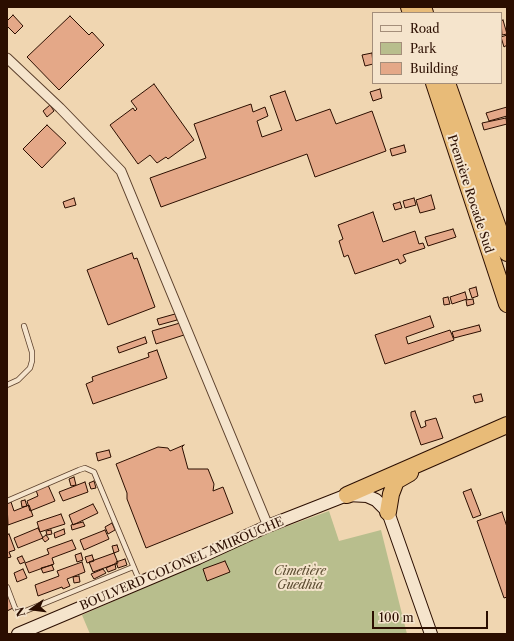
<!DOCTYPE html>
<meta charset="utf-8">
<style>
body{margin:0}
#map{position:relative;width:514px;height:641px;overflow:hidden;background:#f0d6b1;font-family:"Libre Caslon Text",serif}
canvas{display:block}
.frame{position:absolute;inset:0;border:8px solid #2b0e00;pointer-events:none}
.legend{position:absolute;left:372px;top:12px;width:130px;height:72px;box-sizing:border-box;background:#f5e4cc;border:1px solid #a48e7a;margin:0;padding:5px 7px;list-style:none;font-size:12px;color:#2b0e00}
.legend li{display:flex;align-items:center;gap:8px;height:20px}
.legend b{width:20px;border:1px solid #a48e7a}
.north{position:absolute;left:12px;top:589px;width:40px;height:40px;-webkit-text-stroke:3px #f5e4cc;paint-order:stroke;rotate:256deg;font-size:11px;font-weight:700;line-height:16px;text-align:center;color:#2b0e00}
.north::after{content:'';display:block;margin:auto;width:14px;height:18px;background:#2b0e00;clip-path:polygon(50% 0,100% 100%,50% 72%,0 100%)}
.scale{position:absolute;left:372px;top:611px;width:116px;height:18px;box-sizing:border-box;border:2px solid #2b0e00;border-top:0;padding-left:5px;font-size:12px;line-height:14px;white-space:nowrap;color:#2b0e00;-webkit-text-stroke:3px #f5e4cc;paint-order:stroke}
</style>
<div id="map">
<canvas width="514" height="641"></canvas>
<div class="frame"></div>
<ul class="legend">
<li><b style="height:5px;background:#f5e4cc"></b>Road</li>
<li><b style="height:11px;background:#b8be8d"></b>Park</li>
<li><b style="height:11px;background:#e4a888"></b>Building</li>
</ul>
<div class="north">N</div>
<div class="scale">100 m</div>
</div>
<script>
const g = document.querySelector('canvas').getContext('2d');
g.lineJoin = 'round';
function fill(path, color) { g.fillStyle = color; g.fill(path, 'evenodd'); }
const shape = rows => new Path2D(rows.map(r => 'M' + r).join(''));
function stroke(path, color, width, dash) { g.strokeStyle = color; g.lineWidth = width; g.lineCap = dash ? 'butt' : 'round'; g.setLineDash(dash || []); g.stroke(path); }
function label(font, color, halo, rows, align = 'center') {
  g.font = font + ' "Libre Caslon Text",serif'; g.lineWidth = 4; g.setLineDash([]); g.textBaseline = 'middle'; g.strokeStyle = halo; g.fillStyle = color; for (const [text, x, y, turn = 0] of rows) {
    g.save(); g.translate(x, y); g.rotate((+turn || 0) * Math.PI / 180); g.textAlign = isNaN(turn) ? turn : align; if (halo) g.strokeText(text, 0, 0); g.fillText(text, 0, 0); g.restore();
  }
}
fill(shape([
 [329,511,339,541,381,530,407,634,90,634,82,615,274,531]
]), '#b8be8d');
const building = shape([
 [13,15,23,26,15,34,7,26,7,21,13,15],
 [70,16,89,35,92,32,104,45,59,90,27,57,70,16],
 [503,20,507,34,502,35,501,21,503,20],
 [507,35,507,45,504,47,501,37,507,35],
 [372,53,373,64,365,66,362,55,372,53],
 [154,84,194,140,168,159,166,157,157,163,150,155,138,164,110,125,133,108,135,111,137,109,131,101,154,84],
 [380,89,382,98,373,101,370,92,380,89],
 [285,91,296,121,330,109,336,124,372,111,386,151,315,177,307,154,161,207,150,178,206,158,194,124,251,104,253,112,265,107,268,116,257,121,262,137,282,130,270,96,285,91],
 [50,105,54,111,47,117,43,111,50,105],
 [507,107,507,116,489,121,486,113,507,107],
 [506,118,507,124,484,130,482,123,506,118],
 [47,125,66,143,42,168,23,149,47,125],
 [404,145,406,152,392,156,390,149,404,145],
 [431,195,435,209,420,213,416,200,431,195],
 [74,198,76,205,65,208,63,202,74,198],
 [414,198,416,205,405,208,403,201,414,198],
 [400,202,402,208,395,210,393,204,400,202],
 [373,212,383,242,415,231,419,244,423,243,425,248,403,255,406,261,400,264,398,259,355,274,348,255,344,257,339,241,343,239,338,225,373,212],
 [453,229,456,237,428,246,425,237,453,229],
 [132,253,134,259,137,258,155,307,108,325,87,270,132,253],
 [476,287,478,296,472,298,469,289,476,287],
 [465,292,467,299,452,304,450,297,465,292],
 [448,297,450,304,444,305,443,298,448,297],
 [473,299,474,304,467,306,466,300,473,299],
 [175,314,177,320,159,325,157,319,175,314],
 [430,316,434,327,406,337,408,344,450,330,454,340,385,364,375,335,430,316],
 [180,323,184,335,156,344,152,331,180,323],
 [479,325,481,331,454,338,452,332,479,325],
 [145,337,147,343,119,353,117,347,145,337],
 [157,350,167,378,93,404,86,384,93,381,92,377,149,357,148,353,157,350],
 [481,394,483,401,475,403,473,396,481,394],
 [415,411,421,428,426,426,425,421,436,418,443,438,421,445,411,416,411,412,415,411],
 [184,445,182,447,188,469,208,469,214,484,213,491,223,487,233,513,146,548,127,499,127,493,116,464,158,447,168,448,170,451,184,445],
 [109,450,111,457,98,461,96,453,109,450],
 [74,477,76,485,71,486,69,479,74,477],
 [94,481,96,488,91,489,89,483,94,481],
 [85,482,88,492,63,501,59,492,85,482],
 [48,485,55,501,30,511,27,501,38,496,36,490,48,485],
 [471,489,481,515,473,518,463,492,471,489],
 [25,500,27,506,22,507,21,501,25,500],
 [11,502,14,511,29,505,33,516,8,525,7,504,11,502],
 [93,504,98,513,73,525,69,515,93,504],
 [502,512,507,527,507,597,504,598,477,521,502,512],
 [61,514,65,524,40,532,37,522,61,514],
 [83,522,85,526,72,530,71,525,83,522],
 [112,523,115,530,108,534,105,527,112,523],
 [38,528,43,538,18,548,14,538,38,528],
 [64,529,65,534,55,538,54,533,64,529],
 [51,530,52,534,47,535,46,531,51,530],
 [105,530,109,539,84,550,80,540,105,530],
 [9,534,15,550,9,552,11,557,7,558,7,535,9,534],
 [46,535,49,539,45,542,42,538,46,535],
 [72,540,76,549,52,558,54,564,29,573,25,563,49,554,47,549,72,540],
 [117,545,119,551,114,553,112,546,117,545],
 [81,553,83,560,77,562,75,555,81,553],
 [114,553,118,563,93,572,89,562,114,553],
 [92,555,94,561,87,563,85,557,92,555],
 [22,556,25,562,20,564,17,558,22,556],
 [125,559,127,565,118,568,116,562,125,559],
 [225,561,230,572,207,581,203,569,225,561],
 [82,562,85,572,67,579,70,586,63,589,62,587,38,596,35,585,59,576,57,571,82,562],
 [115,564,116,569,108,572,106,568,115,564],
 [52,565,54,570,43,573,41,568,52,565],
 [23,569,27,578,17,582,14,573,23,569],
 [103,569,106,573,94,579,91,574,103,569],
 [79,576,80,582,74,583,73,577,79,576],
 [7,591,13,608,7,611,7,591]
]);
fill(building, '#e4a888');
stroke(building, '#2b0e00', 1);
const lane = shape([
 [7,385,18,380,30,368,32,361,32,352,24,326],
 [7,501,79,470,85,468,94,472,140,582],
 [7,587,15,608,18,611,23,612,133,567]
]);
const street = shape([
 [7,58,60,108,121,171,268,526]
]);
const secondary = shape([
 [18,634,198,558,268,526,347,495,367,496,376,500,388,512,431,634]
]);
const highway = shape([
 [409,7,411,13],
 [423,7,425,13],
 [434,83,507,304],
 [447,83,507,253],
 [347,495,507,425],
 [388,512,391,494,396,481,410,473]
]);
stroke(lane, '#5c402c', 6);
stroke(street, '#5c402c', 11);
stroke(secondary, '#2b0e00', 14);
stroke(highway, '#2b0e00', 18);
stroke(lane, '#f5e4cc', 4.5);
stroke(street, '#f5e4cc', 9);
stroke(secondary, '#f5e4cc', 12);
stroke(highway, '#e8bb78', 16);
label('12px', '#2b0e00', '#f5e4cc', [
 ["Première Rocade Sud",470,194,72],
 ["BOULVERD COLONEL AMIROUCHE",182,564,-23]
]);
label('italic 12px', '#5c4c31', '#f5e4cc', [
 ["Cimetière",300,572],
 ["Guedhia",300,586]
]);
</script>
